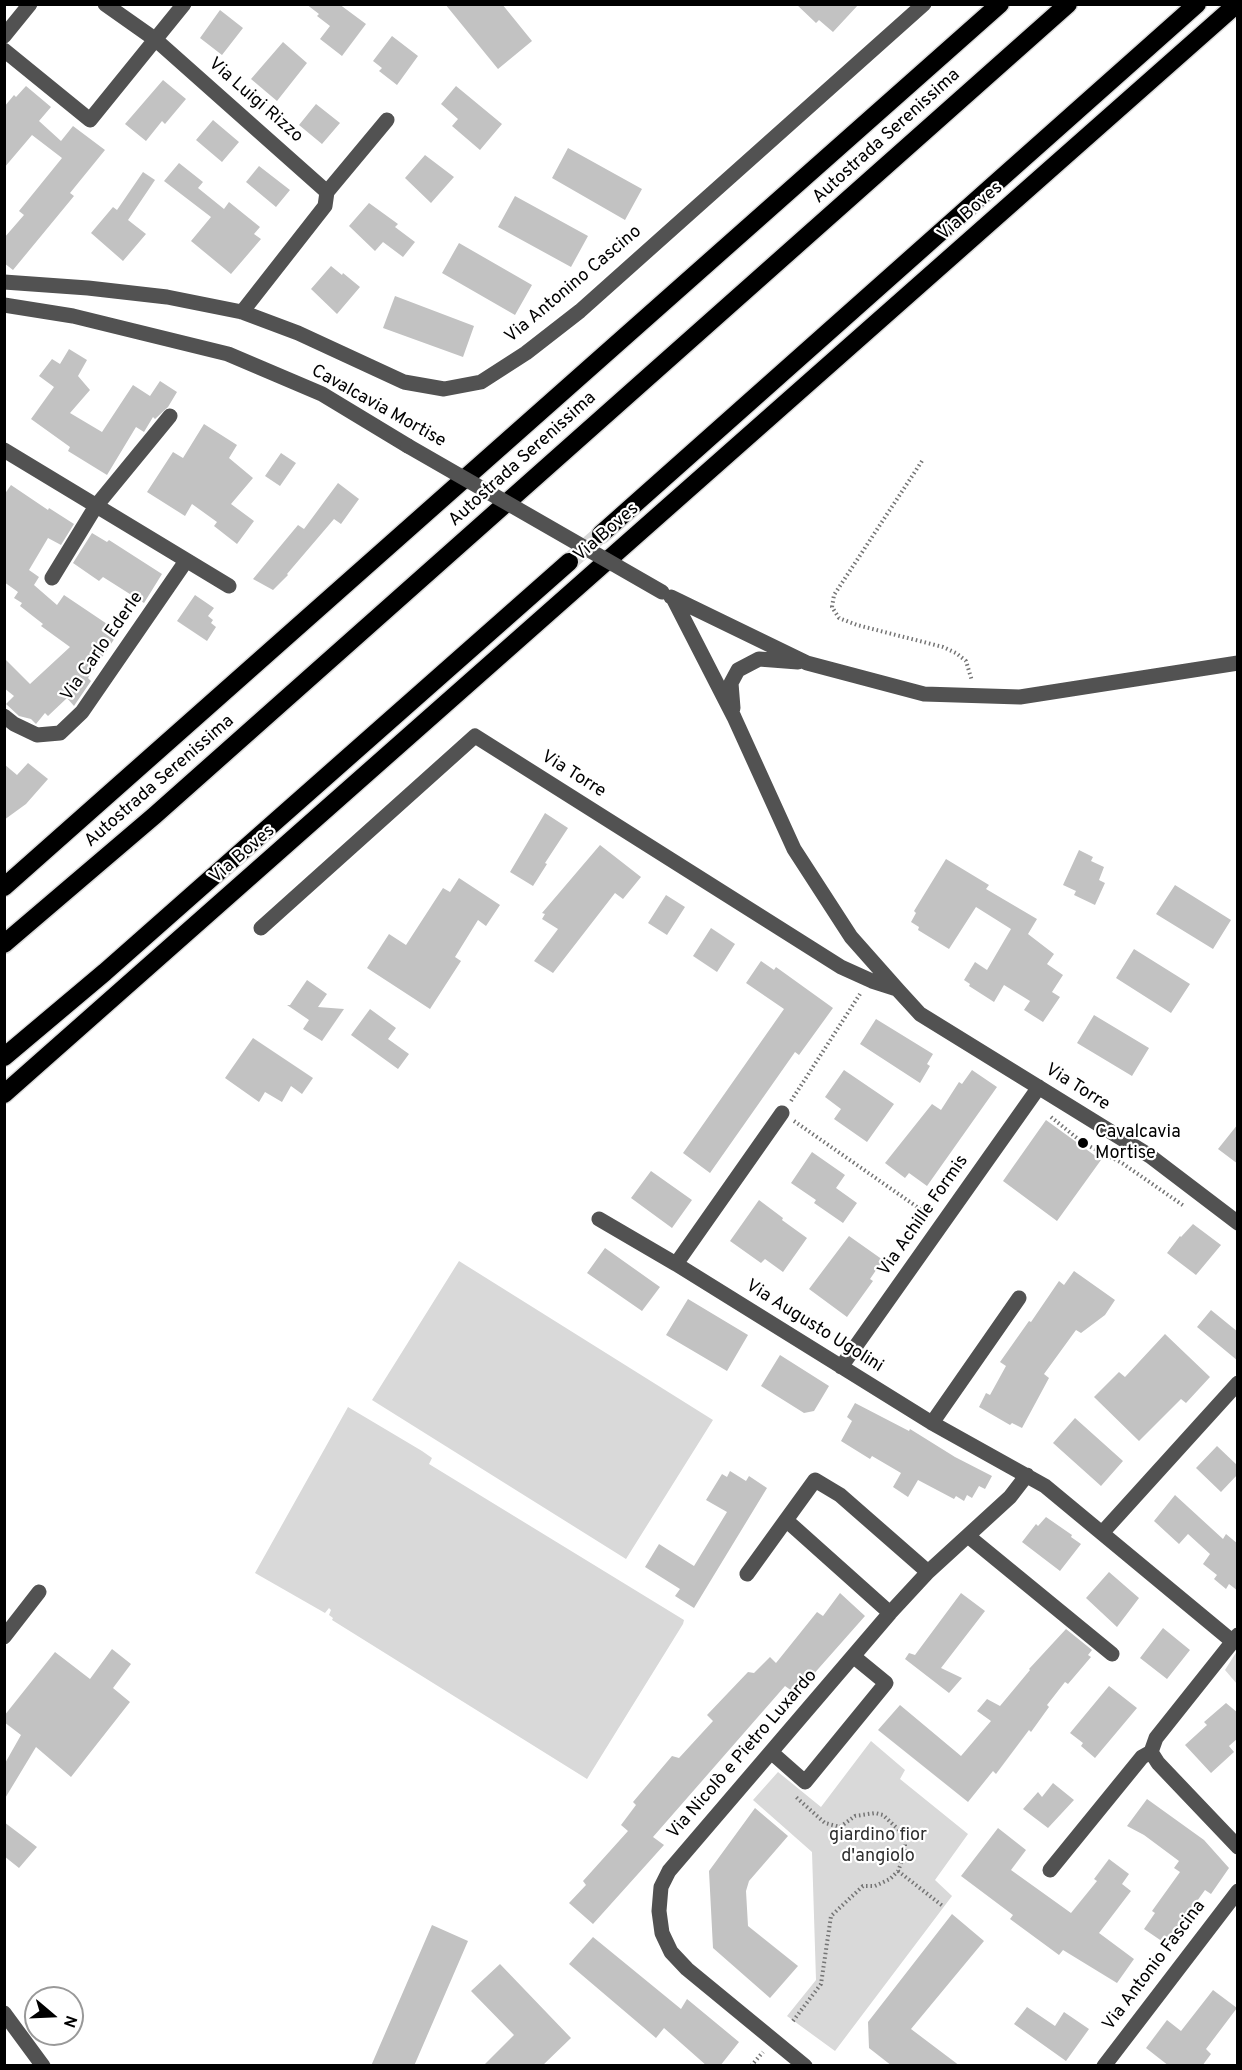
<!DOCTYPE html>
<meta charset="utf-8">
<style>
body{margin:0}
#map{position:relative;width:1242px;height:2070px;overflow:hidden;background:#fff;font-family:Overpass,sans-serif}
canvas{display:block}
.frame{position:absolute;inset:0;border:6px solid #000;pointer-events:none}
.north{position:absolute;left:24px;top:1986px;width:60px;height:60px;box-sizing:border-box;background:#fff;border:2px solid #999;border-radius:50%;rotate:109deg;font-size:16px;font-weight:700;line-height:24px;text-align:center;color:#000}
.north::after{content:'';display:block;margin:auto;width:21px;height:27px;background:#000;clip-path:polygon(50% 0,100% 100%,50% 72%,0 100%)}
</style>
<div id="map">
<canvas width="1242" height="2070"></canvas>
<div class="frame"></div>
<div class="north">N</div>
</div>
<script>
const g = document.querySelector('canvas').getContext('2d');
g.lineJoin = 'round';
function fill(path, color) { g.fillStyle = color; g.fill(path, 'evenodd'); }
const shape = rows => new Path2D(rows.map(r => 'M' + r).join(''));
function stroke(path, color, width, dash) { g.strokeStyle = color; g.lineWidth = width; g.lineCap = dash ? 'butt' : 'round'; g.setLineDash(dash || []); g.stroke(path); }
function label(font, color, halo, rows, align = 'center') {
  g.font = font + ' Overpass,sans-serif'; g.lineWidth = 4.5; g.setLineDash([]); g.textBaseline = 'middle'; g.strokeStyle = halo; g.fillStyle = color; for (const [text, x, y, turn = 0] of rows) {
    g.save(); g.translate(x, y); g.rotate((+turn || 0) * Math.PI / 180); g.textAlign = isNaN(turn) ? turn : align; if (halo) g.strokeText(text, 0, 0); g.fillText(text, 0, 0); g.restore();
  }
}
fill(shape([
 [459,1261,713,1420,626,1559,372,1400],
 [348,1407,422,1451,432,1458,429,1464,684,1620,683,1624,587,1779,332,1620,333,1618,329,1615,331,1610,329,1608,325,1613,255,1573],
 [1237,1651,1237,1684,1225,1670],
 [871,1741,905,1770,900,1779,968,1834,935,1880,952,1896,835,2051,787,2016,816,1980,812,1852,753,1800,778,1772,821,1807]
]), '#d9d9d9');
fill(shape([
 [306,4,339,4,366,24,342,56,320,39,330,26,317,16,319,14],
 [445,4,502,4,532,41,498,69],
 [796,4,859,4,833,32,819,20,816,23],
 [220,10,243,28,222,55,200,38],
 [392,36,418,56,397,85,379,71,382,68,373,61],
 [283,42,307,63,277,101,251,79],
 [163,80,186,99,165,124,162,121,146,141,125,124],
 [26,86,51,107,39,121,61,141,73,126,105,150,70,193,74,196,13,270,4,263,4,238,24,215,19,211,62,158,32,135,4,168,4,107,14,95,16,97],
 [456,86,502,124,480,150,452,126,458,119,441,104],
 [316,104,340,123,322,144,299,125],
 [213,120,239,142,222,162,196,140],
 [568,148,642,189,625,220,552,178],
 [425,155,454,177,431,203,405,178],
 [179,163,203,182,198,188,224,209,229,202,260,227,254,234,261,239,231,274,191,241,211,217,164,181],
 [259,166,290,190,276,207,246,182],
 [143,172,155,180,128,220,146,234,123,261,91,233,113,207,117,210],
 [515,196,588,236,571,267,498,227],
 [369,203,398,224,395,227,415,242,403,257,383,242,375,251,349,226],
 [459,243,532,285,515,315,442,273],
 [331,266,342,275,343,273,360,287,337,314,311,289],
 [395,296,474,326,463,357,383,328],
 [69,349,87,360,78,376,90,390,70,413,102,432,133,385,150,396,160,381,177,392,168,407,155,419,153,417,144,432,136,427,107,475,68,451,70,447,31,419,54,387,39,376,52,359,60,364],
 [204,424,237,445,229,458,253,478,231,504,254,521,237,544,214,526,217,522,192,504,185,516,147,492,173,452,183,458],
 [281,453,296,463,280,486,265,476],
 [338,483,359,499,341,524,334,519,287,574,288,575,273,590,253,579,298,525,304,529],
 [11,485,48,510,49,508,74,524,61,545,48,538,29,570,39,577,34,585,57,605,64,595,119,632,88,678,91,681,76,703,74,706,67,698,48,716,45,713,36,724,31,719,19,716,6,704,14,696,4,688,4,658,30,684,70,647,41,626,43,624,20,606,22,603,14,598,18,592,4,582,4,495],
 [92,533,107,542,109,540,162,574,144,603,103,577,99,581,73,563],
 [195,595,214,608,208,616,213,620,211,623,216,627,207,641,177,621],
 [28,763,48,779,26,804,4,820,4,764,17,775],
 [545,813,568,828,545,863,547,864,533,886,510,872],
 [600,845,641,877,623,899,615,893,553,973,534,961,558,929,542,919,545,914,542,913],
 [1079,850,1093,857,1091,861,1104,867,1099,880,1105,883,1095,905,1074,895,1076,891,1063,885],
 [946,859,989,885,986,889,1037,919,1028,934,1054,954,1047,964,1063,975,1052,992,1060,997,1043,1022,1024,1010,1030,1001,1004,985,994,1002,969,986,970,984,964,980,975,962,987,970,1011,929,976,907,949,949,918,930,919,927,911,922,916,913,914,911],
 [459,878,500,905,486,926,478,920,455,957,461,961,430,1009,367,968,389,934,406,945,443,888,450,892],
 [1175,885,1231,920,1213,949,1156,914],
 [666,895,685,907,667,935,648,923],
 [711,928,735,944,717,972,693,956],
 [1134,949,1190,984,1171,1013,1116,978],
 [761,961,774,970,776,967,833,1008,799,1055,795,1052,710,1173,683,1153,784,1009,746,983],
 [307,980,327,994,318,1007,344,1009,322,1041,303,1029,309,1020,287,1005,290,1005],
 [370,1009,396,1028,388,1039,409,1054,398,1069,351,1035],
 [1094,1015,1149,1048,1132,1076,1077,1043],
 [876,1019,933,1054,927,1064,930,1066,920,1083,860,1044],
 [253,1038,313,1078,302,1094,291,1086,282,1102,265,1092,259,1102,225,1078],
 [844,1070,894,1104,867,1142,834,1119,841,1109,825,1097],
 [972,1070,997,1087,927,1186,909,1173,905,1178,885,1163,932,1104,941,1110,959,1082,962,1084],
 [1046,1120,1101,1160,1057,1221,1003,1181],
 [1238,1124,1238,1164,1218,1149],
 [812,1152,845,1175,836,1188,857,1203,843,1223,814,1203,816,1200,791,1183],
 [651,1171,692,1200,672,1228,631,1198],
 [759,1200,783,1218,782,1220,807,1238,783,1272,765,1259,761,1263,730,1241],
 [1193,1224,1221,1245,1196,1275,1167,1253,1180,1236,1181,1237],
 [849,1236,883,1260,870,1279,873,1281,847,1317,809,1289],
 [605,1248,660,1287,642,1311,587,1273],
 [1074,1271,1115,1300,1105,1315,1081,1333,1076,1330,1044,1374,1049,1378,1022,1428,1012,1423,1010,1425,979,1407,986,1393,990,1395,1006,1366,1000,1362,1029,1321,1031,1322,1059,1281,1064,1285],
 [688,1299,748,1335,727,1371,666,1335],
 [1211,1310,1238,1332,1238,1361,1197,1327],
 [1165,1334,1210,1377,1186,1403,1181,1399,1139,1441,1094,1397,1119,1372,1125,1377],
 [780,1355,829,1386,814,1411,804,1413,761,1386],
 [855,1403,909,1431,910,1429,955,1457,992,1476,985,1489,979,1486,972,1498,967,1495,964,1501,956,1496,954,1499,918,1480,908,1497,893,1487,901,1473,872,1456,870,1459,841,1441,852,1421,847,1417],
 [1075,1418,1123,1461,1101,1486,1053,1443],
 [1217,1446,1238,1466,1238,1474,1221,1492,1196,1468],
 [730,1471,746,1481,749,1476,767,1488,694,1608,675,1596,680,1589,645,1567,659,1544,694,1566,727,1512,706,1500,722,1474,727,1477],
 [1175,1495,1223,1539,1226,1534,1238,1544,1238,1591,1229,1584,1226,1589,1214,1579,1217,1575,1203,1564,1210,1554,1188,1534,1179,1544,1154,1521],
 [1046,1517,1072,1535,1071,1537,1081,1544,1060,1571,1022,1542,1036,1524,1038,1526],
 [1109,1572,1139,1598,1117,1627,1086,1598],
 [840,1593,865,1616,796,1694,785,1686,653,1837,664,1845,593,1924,569,1903,586,1885,583,1881,628,1831,621,1825,636,1805,633,1802,672,1756,679,1758,713,1721,707,1715,748,1672,754,1673,770,1657,776,1663,817,1612,823,1616],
 [961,1593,985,1611,941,1668,962,1678,949,1693,905,1659,909,1653,915,1655],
 [1163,1628,1190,1650,1167,1679,1140,1658],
 [1066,1629,1092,1650,1088,1655,1091,1657,1068,1684,1065,1682,1047,1705,1049,1707,1031,1732,1029,1730,996,1774,993,1771,968,1802,878,1730,900,1705,961,1756,991,1721,977,1711,987,1699,1000,1706,1030,1670,1029,1669],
 [112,1649,131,1664,113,1688,130,1702,71,1777,36,1747,4,1800,4,1765,21,1735,4,1722,4,1716,55,1652,90,1679],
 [1109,1686,1137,1708,1095,1758,1081,1746,1083,1743,1070,1733],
 [1226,1703,1238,1713,1238,1738,1229,1746,1234,1752,1211,1773,1185,1745,1207,1725,1204,1722],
 [1053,1783,1074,1800,1048,1828,1023,1809,1038,1792,1042,1797],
 [1147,1799,1204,1840,1229,1868,1211,1894,1205,1890,1179,1926,1182,1928,1169,1946,1144,1929,1155,1913,1152,1911,1180,1872,1174,1868,1179,1861,1144,1835,1127,1826],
 [755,1808,788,1836,749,1881,746,1891,748,1926,798,1966,770,1998,713,1948,709,1871],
 [4,1822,37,1847,19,1868,4,1856],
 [998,1828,1026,1850,1011,1870,1071,1913,1097,1881,1094,1879,1109,1859,1129,1874,1122,1884,1131,1891,1099,1933,1134,1959,1117,1983,1063,1950,1059,1955,1010,1919,1013,1915,961,1876],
 [952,1914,984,1941,911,2029,960,2066,892,2066,869,2048,868,2022],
 [432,1925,468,1941,414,2066,371,2066],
 [593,1937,681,2009,687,1999,739,2042,720,2066,707,2066,664,2028,656,2038,569,1964],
 [500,1964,571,2038,542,2066,483,2066,514,2035,471,1991],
 [1213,1990,1237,2008,1206,2049,1211,2054,1202,2066,1169,2066,1146,2048,1167,2020,1181,2031],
 [1027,2007,1055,2026,1064,2012,1089,2029,1066,2061,1014,2024]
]), '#c2c2c2');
stroke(shape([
 [569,562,601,534]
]), '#d9d9d9', 18, [18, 9]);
const highway = shape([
 [601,534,1197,4],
 [4,887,1000,4],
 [4,944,154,816,1068,4],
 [4,1057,105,972,569,562],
 [4,1094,1237,4]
]);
stroke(highway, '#dbdbdb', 21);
stroke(shape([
 [922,461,834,595,832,607,839,618,857,625,943,647,956,653,966,661,972,681],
 [791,1101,860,994],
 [1051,1117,1083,1143,1122,1163,1184,1206],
 [794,1121,930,1216],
 [898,1871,944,1907],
 [793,2021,821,1984,831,1916,863,1886,875,1886,890,1879,898,1871,904,1856,905,1848,905,1838,900,1831,883,1815,875,1813,855,1816,840,1827,825,1823,796,1797],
 [751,2066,763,2052]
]), '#747474', 4, [1.5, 3]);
stroke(shape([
 [105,4,156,40,327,192,325,206,242,312],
 [4,36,30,4],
 [4,50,90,120,184,4],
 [327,192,387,120],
 [4,282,88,288,167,297,242,312,298,333,404,382,444,389,481,382,526,353,580,311,924,4],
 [4,305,73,316,228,354,322,394,408,446],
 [4,450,229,586],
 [52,578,96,506,170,416],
 [671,597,807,663,924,694,1020,697,1238,663],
 [673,598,734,717,794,849,851,937,898,990,920,1014,1150,1156,1238,1223],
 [733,708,731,683,738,670,759,659,798,662],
 [4,716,14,724,37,735,60,733,82,712,186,561],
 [261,928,475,736,841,967,872,981,897,989],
 [782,1113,676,1264,932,1423,1045,1486,1232,1641],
 [599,1219,676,1264],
 [841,1367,1039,1087],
 [932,1423,1019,1298],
 [1102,1533,1238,1383],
 [968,1536,1112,1654],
 [747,1574,786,1520],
 [890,1613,786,1520,815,1480,840,1495,928,1572],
 [1238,1635,1156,1738,1151,1752,1158,1763,1238,1847],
 [4,1637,39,1592],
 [771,1752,805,1782,886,1683,853,1656],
 [1050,1870,1142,1757,1151,1752],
 [4,2013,43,2066],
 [805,2066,687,1969,671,1952,662,1933,659,1911,661,1887,669,1871,890,1613,928,1572,1010,1497,1027,1475],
 [1104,2066,1238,1891]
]), '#525252', 15);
stroke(highway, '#000', 18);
stroke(shape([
 [408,446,662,592]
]), '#525252', 15);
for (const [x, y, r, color] of [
 [1083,1143,6,"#000"]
]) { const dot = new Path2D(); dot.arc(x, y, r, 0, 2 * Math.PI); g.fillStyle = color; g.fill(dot); stroke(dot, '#fff', 2); }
label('18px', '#000', '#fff', [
 ["Via Luigi Rizzo",255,101,41],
 ["Autostrada Serenissima",887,137,-42],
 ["Via Boves",971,212,-41],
 ["Via Antonino Cascino",574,285,-40],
 ["Cavalcavia Mortise",378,407,29],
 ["Autostrada Serenissima",523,460,-42],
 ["Via Boves",607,533,-41],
 ["Via Carlo Ederle",103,647,-55],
 ["Via Torre",573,775,32],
 ["Autostrada Serenissima",160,782,-41],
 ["Via Boves",243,855,-41],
 ["Via Torre",1077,1088,32],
 ["Via Achille Formis",924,1216,-55],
 ["Via Augusto Ugolini",814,1327,32],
 ["Via Nicolò e Pietro Luxardo",743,1755,-49],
 ["Via Antonio Fascina",1155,1966,-53]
]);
label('18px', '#000', '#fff', [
 ["Cavalcavia",1095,1133],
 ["Mortise",1095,1154]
], 'left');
label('18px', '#303030', '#fff', [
 ["giardino fior",878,1836],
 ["d'angiolo",878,1857]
]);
</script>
